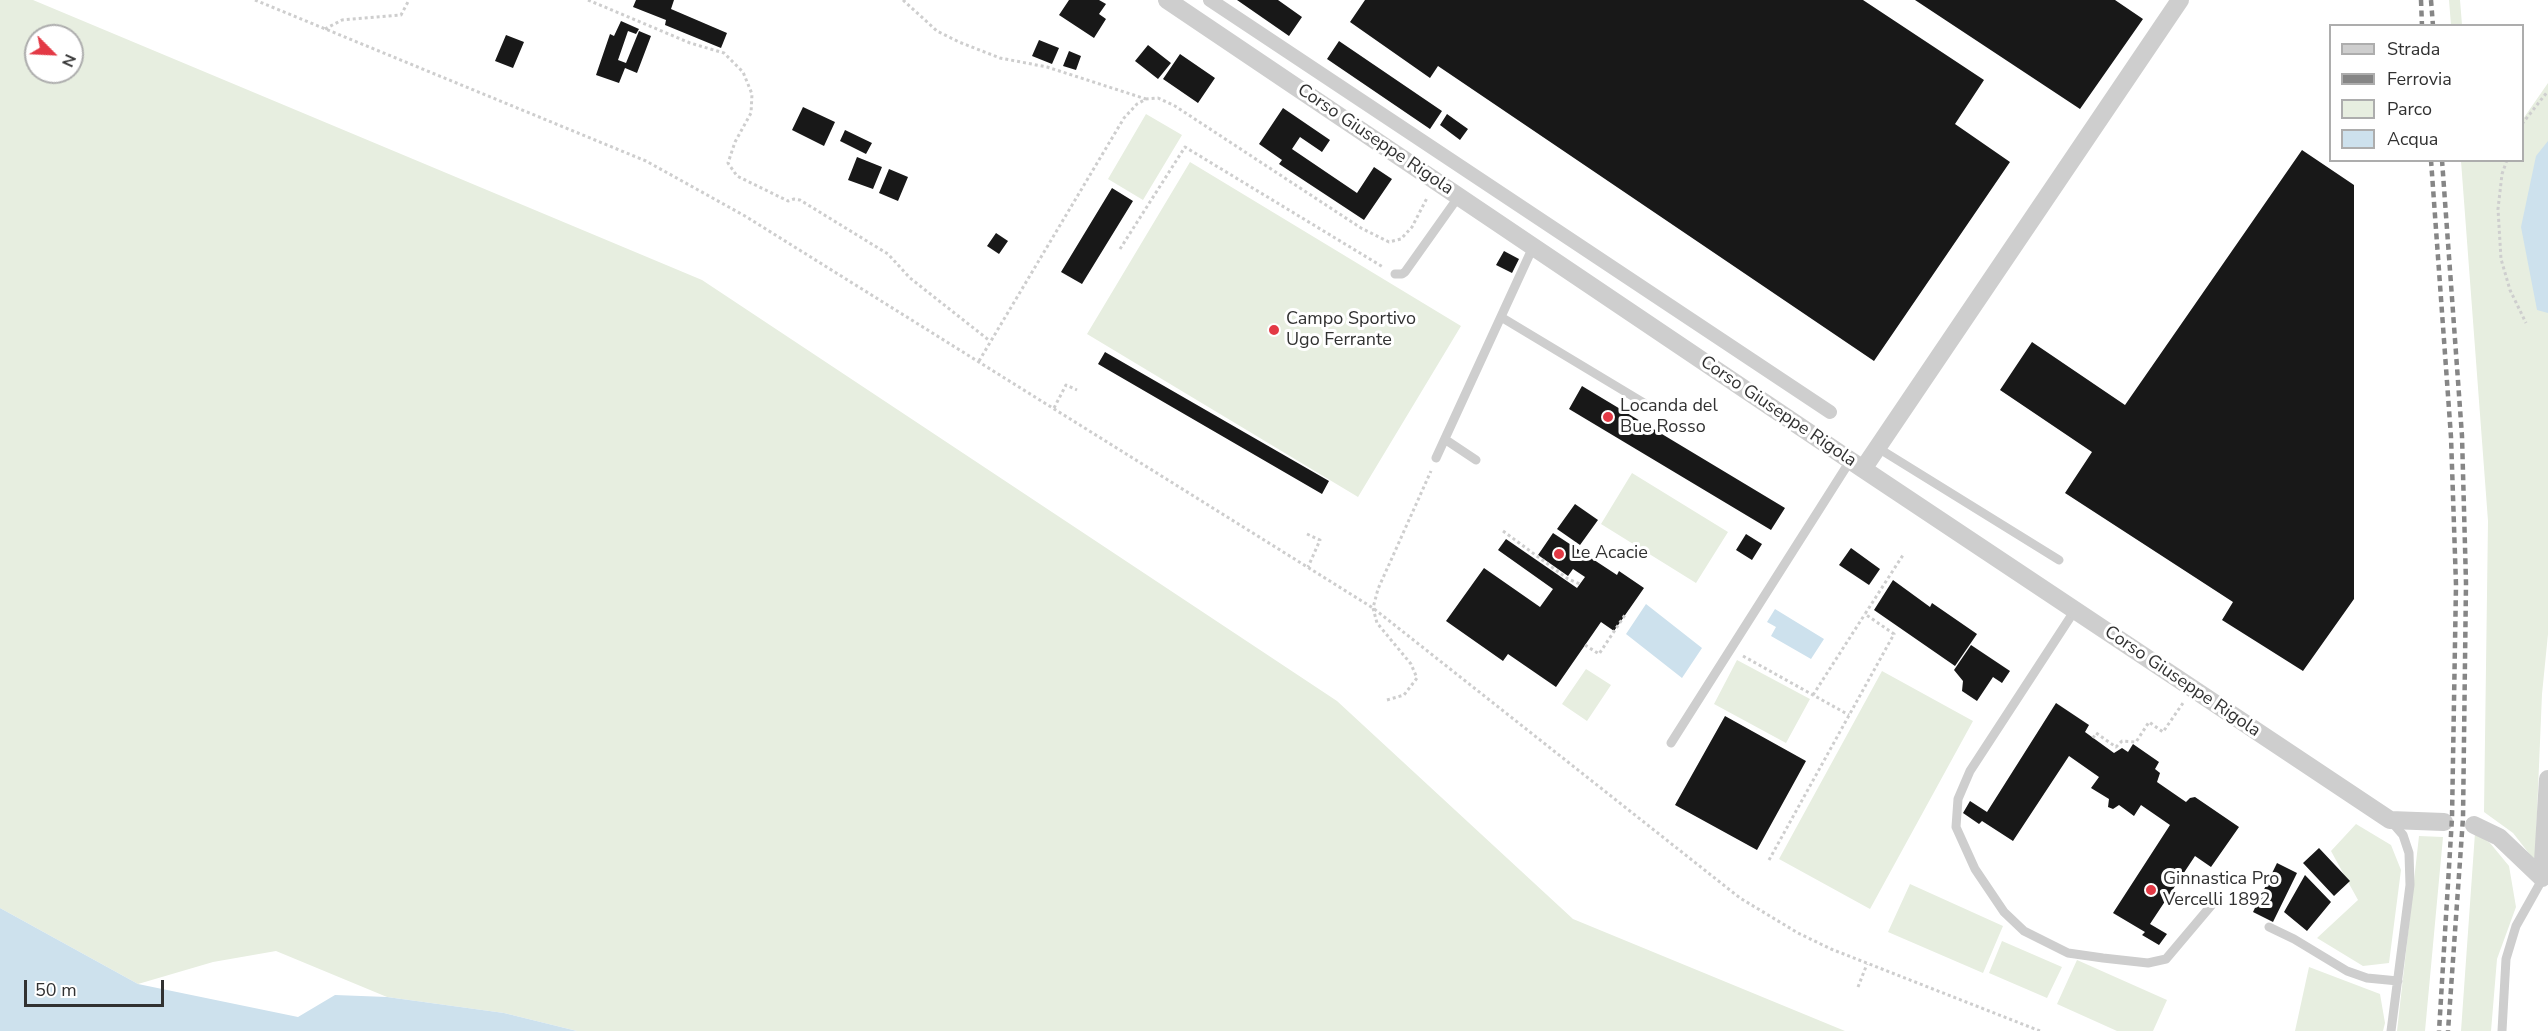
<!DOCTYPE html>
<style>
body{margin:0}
#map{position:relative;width:2548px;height:1031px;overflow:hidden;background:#fff;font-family:"Nunito Sans",sans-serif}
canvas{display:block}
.legend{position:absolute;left:2329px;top:24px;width:195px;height:138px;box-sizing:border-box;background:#fff;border:2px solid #adadad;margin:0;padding:8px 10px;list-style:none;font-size:18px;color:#313131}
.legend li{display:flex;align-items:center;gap:12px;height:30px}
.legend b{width:30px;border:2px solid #adadad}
.north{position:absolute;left:24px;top:24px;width:60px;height:60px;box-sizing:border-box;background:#fff;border:2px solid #adadad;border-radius:50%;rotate:114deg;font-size:16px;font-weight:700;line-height:24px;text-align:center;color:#313131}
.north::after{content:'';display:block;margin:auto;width:21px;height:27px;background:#e33945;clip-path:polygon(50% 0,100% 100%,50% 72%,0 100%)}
.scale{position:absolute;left:24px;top:980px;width:140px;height:27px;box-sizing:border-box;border:3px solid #313131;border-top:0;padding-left:8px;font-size:18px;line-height:21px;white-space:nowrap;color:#313131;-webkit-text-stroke:4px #fff;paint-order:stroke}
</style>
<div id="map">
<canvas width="2548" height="1031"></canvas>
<ul class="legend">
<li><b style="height:8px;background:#cecece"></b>Strada</li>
<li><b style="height:8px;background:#868686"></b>Ferrovia</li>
<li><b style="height:16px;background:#e7eee0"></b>Parco</li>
<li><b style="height:16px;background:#cde1ed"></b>Acqua</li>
</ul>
<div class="north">N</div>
<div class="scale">50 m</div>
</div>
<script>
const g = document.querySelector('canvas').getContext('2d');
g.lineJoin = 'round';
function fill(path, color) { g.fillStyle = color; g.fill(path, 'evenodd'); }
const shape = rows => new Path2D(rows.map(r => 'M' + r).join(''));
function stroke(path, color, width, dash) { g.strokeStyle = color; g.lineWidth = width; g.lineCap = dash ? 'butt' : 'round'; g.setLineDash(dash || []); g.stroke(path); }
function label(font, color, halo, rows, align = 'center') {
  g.font = font + ' "Nunito Sans",sans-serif'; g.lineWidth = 6; g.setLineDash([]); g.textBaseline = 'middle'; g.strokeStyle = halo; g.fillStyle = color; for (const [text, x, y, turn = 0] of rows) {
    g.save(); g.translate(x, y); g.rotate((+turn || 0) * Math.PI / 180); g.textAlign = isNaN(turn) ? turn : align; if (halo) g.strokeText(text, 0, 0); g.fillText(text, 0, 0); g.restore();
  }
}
fill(shape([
 [0,0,33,0,702,280,1337,701,1573,919,1845,1031,577,1031,504,1013,387,997,276,951,213,962,138,984,0,908],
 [36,36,72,36,72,72,36,72],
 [2449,0,2460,0,2462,25,2451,25],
 [2548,83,2548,634,2542,694,2535,861,2513,833,2484,812,2488,521,2461,161,2522,160,2523,119],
 [1146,114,1182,135,1143,200,1108,179],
 [1190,162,1461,326,1358,497,1087,334],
 [1632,473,1728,532,1696,583,1601,524],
 [1737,660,1810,699,1786,743,1714,704],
 [1586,669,1611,685,1587,721,1562,704],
 [1882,671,1973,721,1870,909,1779,859],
 [2356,824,2391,845,2401,870,2389,963,2363,966,2317,938,2358,900,2331,851],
 [2475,833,2490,843,2509,866,2516,907,2497,959,2491,1031,2461,1031],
 [2419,836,2443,837,2425,1031,2397,1031],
 [1910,884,2003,926,1983,973,1888,932],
 [2002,941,2062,967,2047,998,1989,973],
 [2077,960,2167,1000,2153,1031,2117,1031,2057,1004],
 [2309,967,2380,994,2385,1023,2383,1031,2295,1031]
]), '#e7eee0');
fill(shape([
 [2548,141,2548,313,2537,310,2521,227,2536,156],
 [1646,604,1702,648,1682,678,1626,634],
 [1775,609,1824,639,1811,659,1771,636,1776,627,1767,622],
 [0,908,138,984,298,1017,335,995,387,997,504,1013,577,1031,0,1031]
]), '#cde1ed');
fill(shape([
 [636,0,674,0,671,9,727,33,721,48,665,25,666,20,633,7],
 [1069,0,1099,0,1106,4,1099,14,1106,19,1094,38,1059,15],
 [1237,0,1278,0,1302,17,1289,36],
 [1365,0,1863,0,1984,80,1955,124,2010,162,1874,361,1438,66,1430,78,1350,22],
 [1915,0,2115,0,2143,19,2080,109],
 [621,21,639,29,636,34,628,31,618,60,626,63,639,31,651,36,637,73,625,68,619,83,596,75,610,34,614,36],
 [506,35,524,42,513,68,495,61],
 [1039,40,1059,48,1052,64,1032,56],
 [1339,41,1442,111,1430,129,1327,59],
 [1148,45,1171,63,1158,79,1135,61],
 [1069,51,1081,56,1076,70,1063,66],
 [1180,54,1215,78,1198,103,1163,79],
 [803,107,835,122,824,146,792,130],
 [1283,108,1330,140,1322,152,1300,137,1292,149,1357,193,1374,167,1392,179,1364,220,1279,164,1282,160,1259,144],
 [1447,114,1468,129,1460,140,1440,125],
 [845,130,872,143,866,154,840,141],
 [2302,150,2354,185,2354,599,2303,671,2222,620,2233,602,2065,493,2092,452,2000,390,2032,342,2125,405],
 [857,157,882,167,873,189,848,180],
 [889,169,908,177,898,201,879,193],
 [1112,188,1133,201,1082,284,1061,272],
 [996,233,1008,241,999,254,987,246],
 [1504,251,1519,259,1512,273,1496,265],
 [1105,352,1329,481,1322,494,1098,364],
 [1582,386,1785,508,1771,530,1569,409],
 [1575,504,1598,520,1580,545,1557,529],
 [1553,533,1617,575,1619,571,1644,588,1614,631,1601,622,1556,687,1508,654,1503,661,1446,621,1484,568,1540,607,1553,589,1498,550,1506,539,1577,588,1585,577,1573,569,1568,576,1538,555],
 [1746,534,1762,544,1752,560,1736,550],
 [1851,548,1880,569,1869,585,1839,565],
 [1893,580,1930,607,1932,603,1977,634,1955,666,1874,610],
 [1971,645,2010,671,2002,683,1993,677,1977,701,1962,691,1963,681,1954,670],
 [2056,703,2089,725,2085,732,2114,753,2122,748,2128,752,2133,744,2159,762,2155,769,2160,773,2157,782,2186,802,2190,798,2195,797,2239,827,2211,867,2195,856,2150,924,2167,934,2159,945,2142,935,2145,932,2113,913,2170,825,2141,805,2134,816,2119,805,2113,809,2108,807,2109,799,2091,788,2099,777,2069,756,2013,841,1982,821,1979,824,1963,813,1970,801,1987,812],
 [1725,716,1806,761,1757,850,1675,805],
 [2319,848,2350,881,2334,896,2303,863],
 [2277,863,2297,873,2273,922,2253,912],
 [2305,875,2331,902,2307,931,2284,912]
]), '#181818');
stroke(shape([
 [255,0,646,161,745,216,1373,608,1740,898,1798,933,1831,949,2040,1031],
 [588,0,690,43,724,53,743,72,752,94,751,113,735,142,728,163,737,176,788,201,794,199,800,200,888,254,910,278,990,341],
 [903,0,937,31,959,42,1000,58,1047,67,1146,99],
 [325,29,342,20,401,15,409,0],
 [2522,124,2548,91],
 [2507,160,2502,174,2498,209,2501,259,2510,290,2526,323],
 [1120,249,1185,147,1383,267],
 [979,361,1124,118,1137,104,1146,99,1158,98,1175,106,1361,228,1389,242,1401,239,1412,227,1427,198],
 [1054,408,1066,385,1077,390],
 [1503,531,1568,579,1580,584],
 [1307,534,1320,540,1308,567],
 [1585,645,1599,654,1625,615],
 [1743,656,1849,715],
 [1813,695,1865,614],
 [1387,700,1404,695,1417,678,1411,664,1377,623,1373,608,1378,589,1431,471],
 [2093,738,2096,733,2116,747,2122,741,2136,742,2149,722,2163,732,2183,703],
 [1769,860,1894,634,1865,614,1903,555],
 [1858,987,1867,964]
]), '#cecece', 3, [3, 3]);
stroke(shape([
 [1395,274,1402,274,1405,272,1459,196],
 [1501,317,1644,403],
 [1446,440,1476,460],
 [1878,448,2059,560],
 [1436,458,1533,247],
 [2075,610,1970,771,1958,799,1956,827,1975,869,2004,912,2024,931,2068,953,2103,958,2148,963,2166,959,2215,901],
 [1671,743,1850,461],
 [2390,820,2403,835,2409,853,2410,885,2391,1031],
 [2269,927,2294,939,2347,971,2367,978,2398,981],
 [2502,1031,2506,959,2516,926,2543,878]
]), '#cecece', 9);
stroke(shape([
 [1210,0,1830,412]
]), '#cecece', 14);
stroke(shape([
 [1167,0,1863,469,2390,820,2444,822],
 [1863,469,2180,0],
 [2474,825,2499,837,2542,878],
 [2542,878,2548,779]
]), '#cecece', 18);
stroke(shape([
 [2421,0,2422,26],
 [2431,0,2433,26],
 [2431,160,2451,437,2456,585,2452,818,2439,1031],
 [2442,160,2462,436,2466,583,2463,818,2448,1031]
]), '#868686', 4.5, [6, 4.5]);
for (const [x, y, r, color] of [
 [1274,330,6,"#e33945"],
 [1608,417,6,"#e33945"],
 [1559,554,6,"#e33945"],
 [2151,890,6,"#e33945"]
]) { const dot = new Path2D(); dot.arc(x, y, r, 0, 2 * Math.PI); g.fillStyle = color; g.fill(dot); stroke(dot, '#fff', 2); }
label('18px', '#313131', '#fff', [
 ["Corso Giuseppe Rigola",1375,140,34],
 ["Corso Giuseppe Rigola",1778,412,34],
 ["Corso Giuseppe Rigola",2182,682,34]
]);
label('18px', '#313131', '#fff', [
 ["Campo Sportivo",1286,320],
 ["Ugo Ferrante",1286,341],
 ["Locanda del",1620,407],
 ["Bue Rosso",1620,428],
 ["Le Acacie",1571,554],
 ["Ginnastica Pro",2163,880],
 ["Vercelli 1892",2163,901]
], 'left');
</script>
